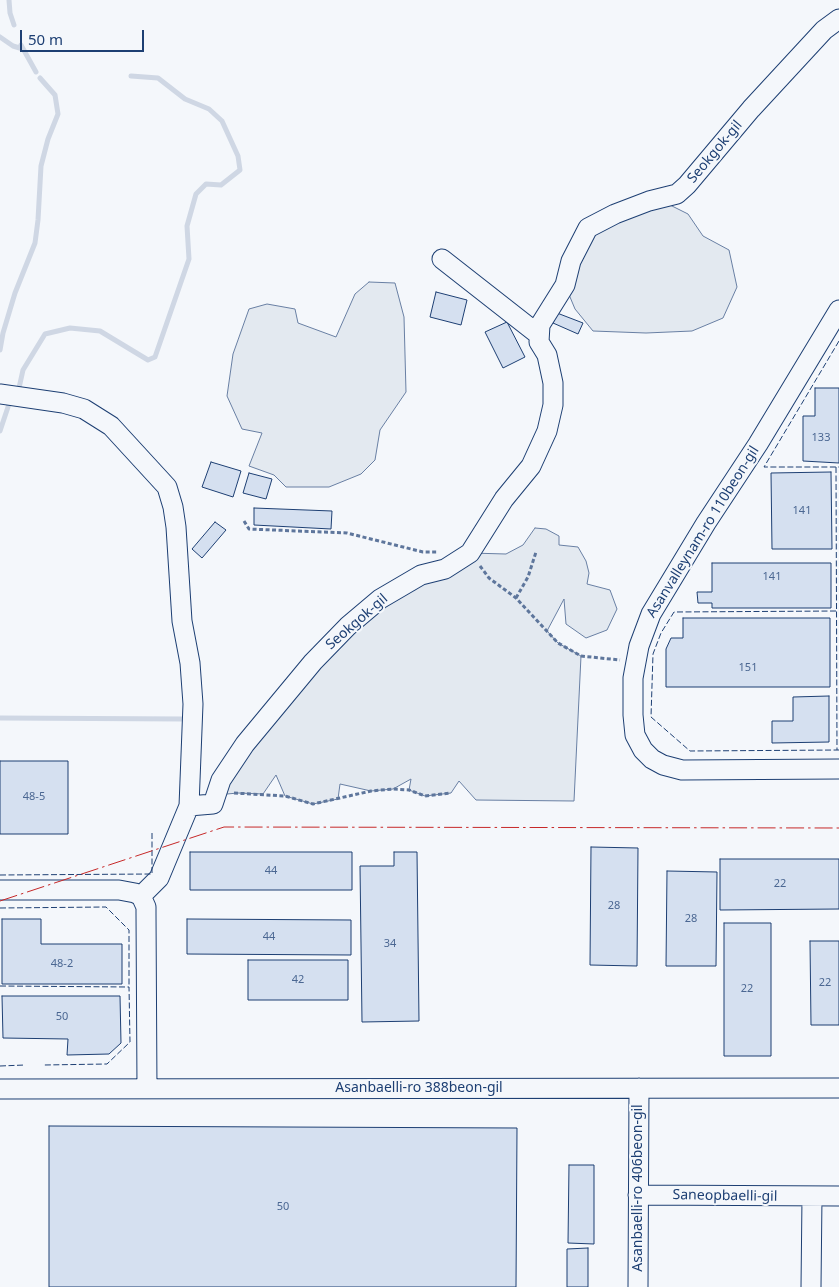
<!DOCTYPE html>
<style>
body{margin:0}
#map{position:relative;width:839px;height:1287px;overflow:hidden;background:#f4f7fb;font-family:"Noto Sans",sans-serif}
canvas{display:block}
.scale{position:absolute;left:20px;top:30px;width:124px;height:22px;box-sizing:border-box;border:2px solid #1d3f73;border-top:0;padding-left:6px;font-size:15px;line-height:18px;white-space:nowrap;color:#1d3f73;-webkit-text-stroke:4px #f4f7fb;paint-order:stroke}
</style>
<div id="map">
<canvas width="839" height="1287"></canvas>
<div class="scale">50 m</div>
</div>
<script>
const g = document.querySelector('canvas').getContext('2d');
g.lineJoin = 'round';
function fill(path, color) { g.fillStyle = color; g.fill(path, 'evenodd'); }
const shape = rows => new Path2D(rows.map(r => 'M' + r).join(''));
function stroke(path, color, width, dash) { g.strokeStyle = color; g.lineWidth = width; g.lineCap = dash ? 'butt' : 'round'; g.setLineDash(dash || []); g.stroke(path); }
function label(font, color, halo, rows, align = 'center') {
  g.font = font + ' "Noto Sans",sans-serif'; g.lineWidth = 4; g.setLineDash([]); g.textBaseline = 'middle'; g.strokeStyle = halo; g.fillStyle = color; for (const [text, x, y, turn = 0] of rows) {
    g.save(); g.translate(x, y); g.rotate((+turn || 0) * Math.PI / 180); g.textAlign = isNaN(turn) ? turn : align; if (halo) g.strokeText(text, 0, 0); g.fillText(text, 0, 0); g.restore();
  }
}
const green = shape([
 [664,202,688,214,703,236,729,250,737,287,723,318,692,331,646,333,593,331,575,309,565,285,588,228,664,202],
 [369,282,395,283,404,317,406,392,380,430,375,460,361,474,329,487,286,487,274,475,249,466,262,433,242,429,227,396,233,354,249,309,267,304,295,309,298,323,336,337,355,294,369,282],
 [535,528,546,529,559,536,559,545,578,547,586,561,589,573,587,584,610,590,617,609,607,630,586,638,566,624,564,599,547,631,558,643,581,656,574,801,476,800,459,781,451,793,425,796,409,790,411,779,393,789,371,791,340,784,338,799,313,804,285,796,276,775,263,794,238,793,216,795,348,626,470,553,506,554,523,545,535,528]
]);
fill(green, '#e3e9f0');
stroke(green, '#687fa3', 1);
stroke(shape([
 [9,0,10,13,14,25],
 [0,37,13,46,23,49],
 [21,45,36,72],
 [0,350,3,333,15,293,35,243,38,220,41,166,48,139,58,114,55,95,40,78],
 [19,388,23,370,45,334,70,328,100,331,148,360,155,357,189,259,187,226,196,194,206,184,221,185,240,170,238,156,222,121,209,109,185,99,158,78,131,76],
 [0,431,9,404],
 [0,718,184,719]
]), '#cfd7e4', 5);
const building = shape([
 [436,292,467,300,461,325,430,317,436,292],
 [557,313,583,323,578,334,553,323,557,313],
 [507,322,525,357,503,368,485,332,507,322],
 [815,388,839,388,839,463,803,461,803,416,815,416,815,388],
 [211,462,241,471,233,497,202,487,211,462],
 [831,472,832,549,772,549,771,473,831,472],
 [249,473,272,479,266,499,243,493,249,473],
 [254,508,332,511,331,529,254,525,254,508],
 [215,522,226,530,202,558,192,549,215,522],
 [712,563,831,563,831,608,712,608,712,603,698,603,697,592,712,592,712,563],
 [683,618,830,618,830,687,666,687,666,649,671,638,683,638,683,618],
 [829,696,829,742,772,743,772,721,793,721,793,697,829,696],
 [0,761,68,761,68,834,0,834,0,761],
 [591,847,638,848,637,966,590,965,591,847],
 [190,852,352,852,352,890,190,890,190,852],
 [394,852,417,852,419,1021,362,1022,360,866,394,866,394,852],
 [720,859,839,859,839,909,720,910,720,859],
 [667,871,717,872,716,966,666,966,667,871],
 [2,919,41,919,41,944,122,944,122,984,2,984,2,919],
 [187,919,351,920,351,955,187,954,187,919],
 [724,923,771,923,771,1056,724,1056,724,923],
 [810,941,839,941,839,1025,811,1025,810,941],
 [248,960,348,960,348,1000,248,1000,248,960],
 [2,996,120,996,121,1043,109,1054,67,1055,68,1039,3,1038,2,996],
 [49,1126,517,1128,516,1287,49,1287,49,1126],
 [569,1165,594,1165,594,1244,568,1243,569,1165],
 [588,1248,588,1287,567,1287,567,1249,588,1248]
]);
fill(building, '#d5e0f0');
stroke(building, '#1d3f73', 1);
const minor = shape([
 [442,259,539,335],
 [839,310,758,444,706,523,651,614,639,646,633,678,633,715,635,735,643,750,652,759,663,765,682,770,839,769],
 [0,394,63,403,84,409,111,426,167,487,173,507,176,527,182,621,190,663,193,704,189,806,159,878,141,896],
 [189,806,213,804,221,780,245,744,313,662,348,626,380,599,421,575,445,569,470,553,504,499,531,466,547,431,553,405,553,383,547,355,539,342,540,325,565,285,571,261,588,228,615,214,649,201,677,194,687,185,751,109,824,30,839,19],
 [0,890,119,890,135,893,141,896,146,907,146,914,147,1089],
 [0,1089,839,1088],
 [638,1195,839,1196],
 [638,1287,639,1088],
 [811,1287,812,1197]
]);
stroke(minor, '#1d3f73', 21);
stroke(shape([
 [244,521,249,529,347,533,423,552,437,552],
 [480,566,489,578,516,598,558,643,581,656,620,660],
 [516,598,528,577,536,552],
 [234,793,285,796,313,804,371,791,393,789,409,790,425,796,451,793]
]), '#5e769c', 3, [4, 2.5]);
stroke(minor, '#f4f7fb', 19);
stroke(shape([
 [839,341,764,467,839,467],
 [836,467,837,750],
 [836,611,674,612,661,633,653,654,651,717,690,751,839,750],
 [0,875,152,874,152,833],
 [0,908,106,907,129,930,129,987],
 [0,986,129,987,130,1042,107,1064,44,1065],
 [0,1066,25,1065]
]), '#1d3f73', 1, [6, 2.5]);
stroke(shape([
 [0,901,224,827,839,828]
]), '#c62828', 1, [18, 4, 2.5, 4]);
label('11px', '#4b6792', null, [
 ["133",821,438],
 ["141",802,511],
 ["141",772,577],
 ["151",748,668],
 ["48-5",34,797],
 ["44",271,871],
 ["22",780,884],
 ["28",614,906],
 ["28",691,919],
 ["44",269,937],
 ["34",390,944],
 ["48-2",62,964],
 ["42",298,980],
 ["22",825,983],
 ["22",747,989],
 ["50",62,1017],
 ["50",283,1207]
]);
label('14px', '#1d3f73', '#f4f7fb', [
 ["Seokgok-gil",715,152,-50],
 ["Asanvalleynam-ro 110beon-gil",703,532,-58],
 ["Seokgok-gil",357,622,-41],
 ["Asanbaelli-ro 388beon-gil",419,1088],
 ["Asanbaelli-ro 406beon-gil",638,1188,-90],
 ["Saneopbaelli-gil",725,1196,1]
]);
</script>
